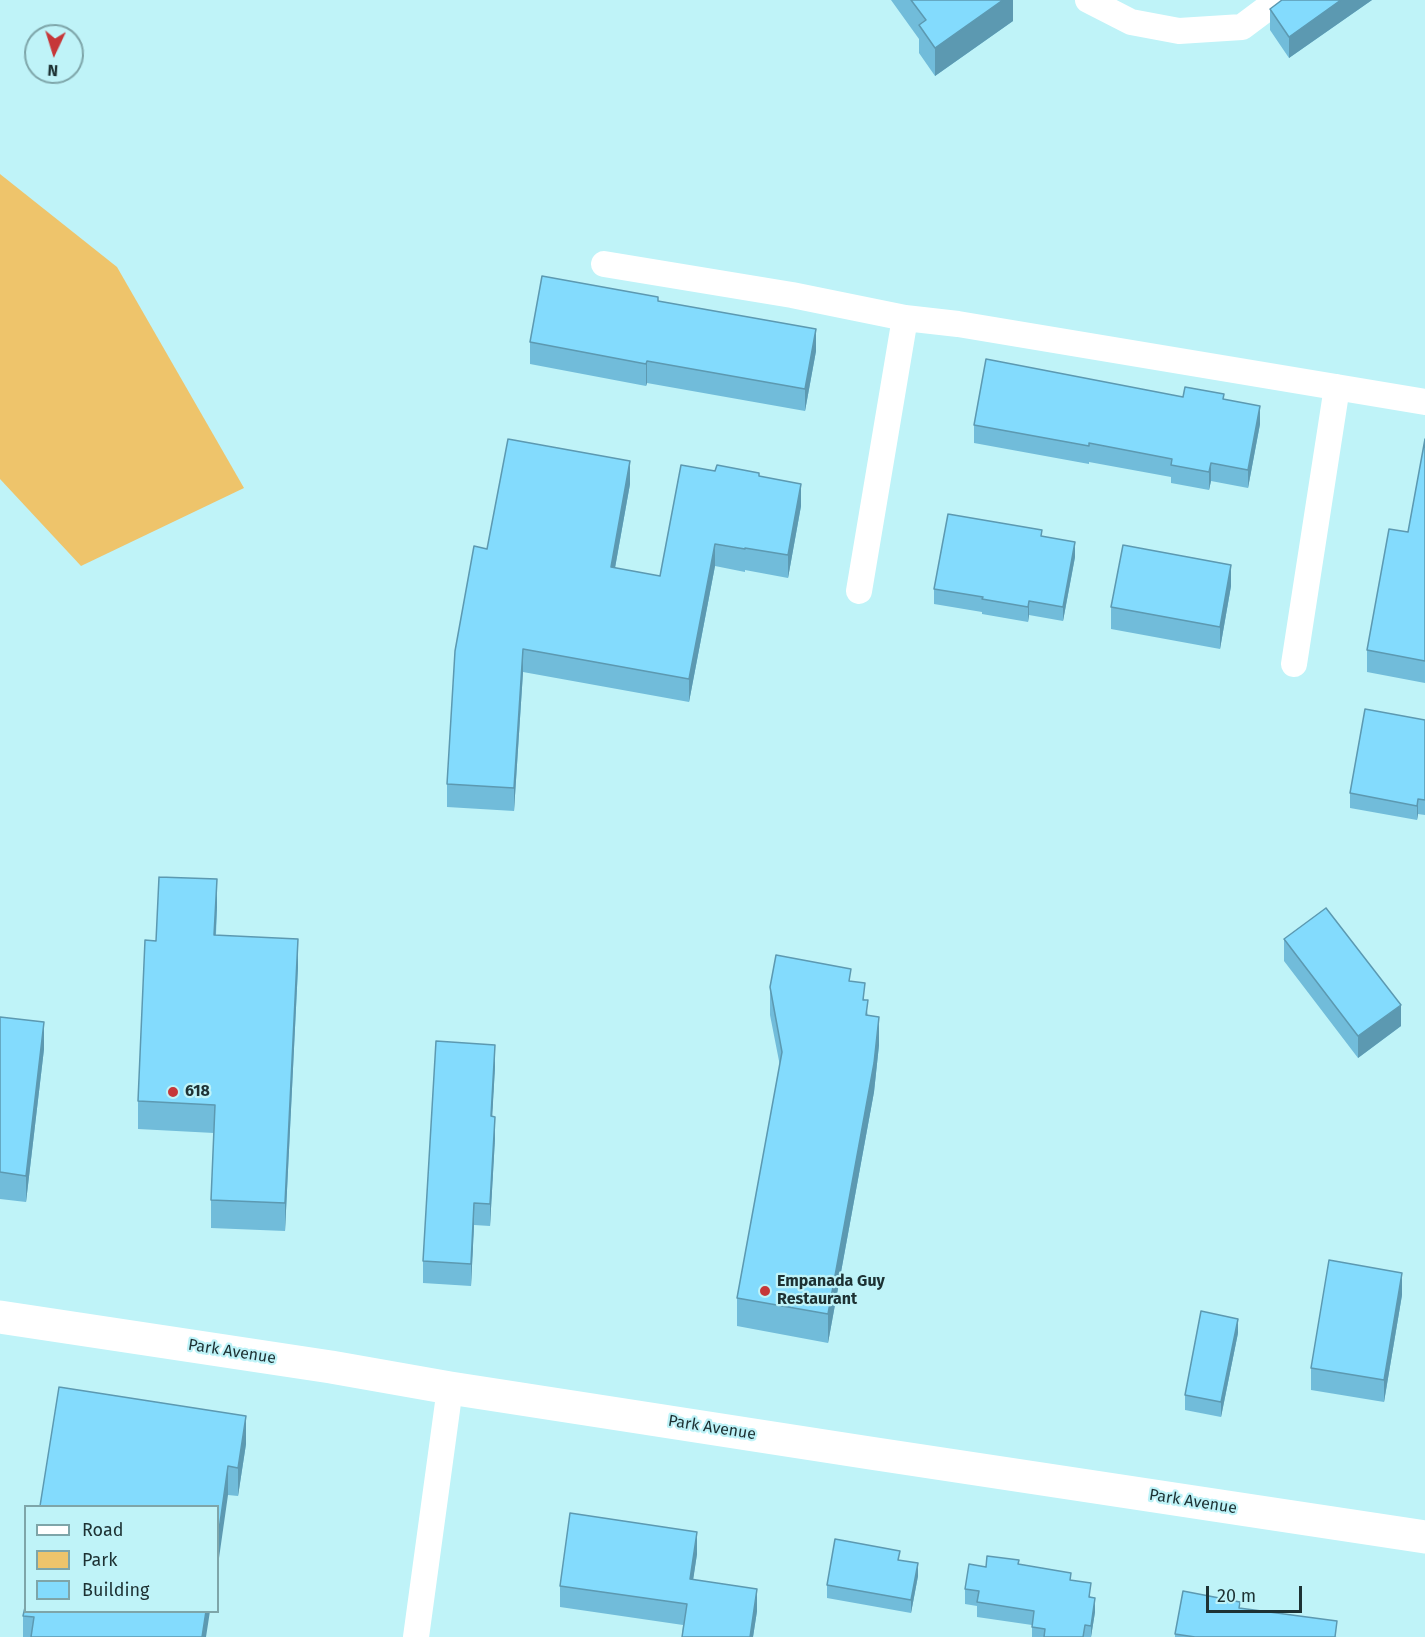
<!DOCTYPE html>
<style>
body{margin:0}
#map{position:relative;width:1425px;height:1637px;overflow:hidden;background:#bff3f8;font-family:"Fira Sans",sans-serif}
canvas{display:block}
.legend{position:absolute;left:24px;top:1505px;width:195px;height:108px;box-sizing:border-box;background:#bff3f8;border:2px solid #7ea5a9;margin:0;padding:8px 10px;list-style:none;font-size:18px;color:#1d3133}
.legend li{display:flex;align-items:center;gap:12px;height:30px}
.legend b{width:30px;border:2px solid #7ea5a9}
.north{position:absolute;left:24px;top:24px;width:60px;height:60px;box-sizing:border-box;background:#bff3f8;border:2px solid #7ea5a9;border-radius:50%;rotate:184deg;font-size:16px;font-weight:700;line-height:24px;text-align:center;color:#1d3133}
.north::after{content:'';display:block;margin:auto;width:21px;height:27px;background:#c63739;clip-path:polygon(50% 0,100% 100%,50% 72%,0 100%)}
.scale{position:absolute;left:1206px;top:1586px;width:96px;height:27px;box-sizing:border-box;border:3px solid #1d3133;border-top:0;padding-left:8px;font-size:18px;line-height:21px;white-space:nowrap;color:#1d3133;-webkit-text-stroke:4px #bff3f8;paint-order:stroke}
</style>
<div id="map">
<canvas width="1425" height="1637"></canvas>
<ul class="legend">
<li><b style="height:8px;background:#fff"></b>Road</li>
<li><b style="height:16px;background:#eec46b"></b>Park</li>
<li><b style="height:16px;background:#83dbfd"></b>Building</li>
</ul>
<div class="north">N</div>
<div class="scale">20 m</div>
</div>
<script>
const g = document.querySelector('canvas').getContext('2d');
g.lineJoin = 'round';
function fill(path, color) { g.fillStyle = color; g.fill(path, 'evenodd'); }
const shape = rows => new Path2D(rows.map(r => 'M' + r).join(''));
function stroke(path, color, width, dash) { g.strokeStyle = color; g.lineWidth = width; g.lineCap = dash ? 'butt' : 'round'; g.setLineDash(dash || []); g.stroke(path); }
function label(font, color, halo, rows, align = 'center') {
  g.font = font + ' "Fira Sans",sans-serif'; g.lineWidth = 4.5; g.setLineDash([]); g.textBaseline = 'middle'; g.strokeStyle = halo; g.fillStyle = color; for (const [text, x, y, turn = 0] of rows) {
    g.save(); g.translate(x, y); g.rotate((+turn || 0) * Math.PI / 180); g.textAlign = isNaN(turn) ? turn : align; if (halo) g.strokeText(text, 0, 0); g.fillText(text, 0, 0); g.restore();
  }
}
fill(shape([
 [0,174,117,267,244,488,81,566,0,479]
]), '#eec46b');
stroke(shape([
 [1088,0,1131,22,1179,31,1242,27,1278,0],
 [604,264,792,295,905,318,958,324,1425,402],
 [859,591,905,318],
 [1294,664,1337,387],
 [416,1637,450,1388]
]), '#fff', 26);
stroke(shape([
 [0,1317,331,1367,450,1388,870,1453,1425,1537]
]), '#fff', 33);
fill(shape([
 [891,0,1013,0,1013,21,935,76,919,53,919,39],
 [1282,0,1372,0,1289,58,1270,30,1270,9],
 [658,301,816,351,805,411,647,383,646,386,530,364,530,342],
 [1183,397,1224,399,1260,424,1248,488,1211,481,1209,490,1171,483,1171,477,1089,462,1089,464,974,443,974,425],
 [1425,439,1425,683,1367,672,1367,650,1408,532],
 [715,471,759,476,801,506,788,578,745,570,745,572,715,566,689,702,523,672,514,811,447,807,447,784,487,549,630,484,615,568,660,576],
 [1042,537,1075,557,1063,621,1029,615,1028,622,982,614,982,612,934,604,934,589],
 [1231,586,1220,649,1111,629,1111,607],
 [1425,720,1425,815,1418,814,1417,820,1350,808,1350,793],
 [217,907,216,935,298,967,285,1231,211,1228,211,1200,214,1133,138,1129,138,1101,156,941],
 [1284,939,1401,1026,1358,1058,1284,961],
 [851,981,865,1000,868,1016,879,1045,874,1092,828,1343,737,1326,737,1298,780,1066,770,1015,770,987],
 [0,1017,44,1049,26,1202,0,1199],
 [495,1067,492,1116,495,1138,490,1226,474,1225,471,1286,423,1283,423,1261],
 [1402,1295,1384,1402,1311,1390,1311,1368],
 [1238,1333,1221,1417,1185,1410,1185,1395],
 [246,1444,238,1496,228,1495,40,1506],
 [697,1554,693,1579,757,1611,753,1637,682,1637,683,1625,560,1607,560,1586],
 [900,1560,918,1576,911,1613,827,1598,827,1585],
 [1019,1564,1071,1581,1091,1597,1095,1612,1091,1637,1032,1637,1032,1625,977,1617,977,1606,965,1604,965,1589,986,1567],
 [1240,1609,1337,1637,1175,1637,1175,1634],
 [23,1616,206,1637,23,1637]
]), '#71bcda');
fill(shape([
 [1003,0,1013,0,1013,21,935,76,935,48],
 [1341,0,1372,0,1289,58,1289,37],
 [816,329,816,351,805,411,805,389],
 [647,361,647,383,646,386,646,364],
 [1260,406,1260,424,1248,488,1248,470],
 [630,461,630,484,611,590,611,567],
 [1211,463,1211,481,1209,490,1209,472],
 [801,484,801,506,788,578,788,555],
 [1075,542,1075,557,1063,621,1063,607],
 [715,544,715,566,689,702,689,679],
 [1231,565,1231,586,1220,649,1220,627],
 [1029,601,1029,615,1028,622,1028,607],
 [523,649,523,672,514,811,514,788],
 [1418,799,1418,814,1417,820,1417,806],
 [217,879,217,907,214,963,214,935],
 [298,939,298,967,285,1231,285,1203],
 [1401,1005,1401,1026,1358,1058,1358,1036],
 [879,1017,879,1045,874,1092,828,1343,828,1314],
 [44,1022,44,1049,26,1202,26,1176],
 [495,1045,495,1067,491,1138,491,1116],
 [495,1117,495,1138,490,1226,490,1204],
 [474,1203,474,1225,471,1286,471,1264],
 [1402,1273,1402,1295,1384,1402,1384,1380],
 [1238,1319,1238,1333,1221,1417,1221,1402],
 [246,1416,246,1444,238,1496,238,1468],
 [228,1466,228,1495,218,1565,218,1537],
 [697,1532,697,1554,690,1601,690,1579],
 [918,1563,918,1576,911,1613,911,1600],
 [757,1589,757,1611,753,1637,750,1637],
 [1095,1598,1095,1612,1091,1637,1091,1626],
 [206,1611,210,1611,206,1637,202,1637]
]), '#5c99b1');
const building = shape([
 [911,0,1003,0,935,48,919,25,926,20,911,0],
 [1282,0,1341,0,1289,37,1270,9,1282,0],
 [542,276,658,297,658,301,816,329,805,389,647,361,646,364,530,342,542,276],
 [986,359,1183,397,1185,387,1224,394,1223,399,1260,406,1248,470,1211,463,1209,472,1171,465,1172,459,1089,443,1089,446,974,425,986,359],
 [508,439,630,461,611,567,660,576,681,465,715,471,717,465,759,473,759,476,801,484,788,555,745,548,745,549,715,544,689,679,523,649,514,788,447,784,455,651,474,546,487,549,508,439],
 [1425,439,1425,661,1367,650,1389,529,1408,532,1425,439],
 [948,514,1042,530,1041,536,1075,542,1063,607,1029,601,1028,607,982,599,983,597,934,589,948,514],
 [1123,545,1231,565,1220,627,1111,607,1123,545],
 [1365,709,1425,720,1425,800,1418,799,1417,806,1350,793,1365,709],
 [159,877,217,879,214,935,298,939,285,1203,211,1200,215,1105,138,1101,145,940,156,941,159,877],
 [1326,908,1401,1005,1358,1036,1284,939,1326,908],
 [776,955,851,969,849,981,865,983,863,1000,868,1000,866,1015,879,1017,874,1063,828,1314,737,1298,782,1052,770,987,776,955],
 [0,1017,44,1022,26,1176,0,1172,0,1017],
 [436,1041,495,1045,491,1116,495,1117,490,1204,474,1203,471,1264,423,1261,436,1041],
 [1329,1260,1402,1273,1384,1380,1311,1368,1329,1260],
 [1201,1311,1238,1319,1221,1402,1185,1395,1201,1311],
 [59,1387,246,1416,238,1468,228,1466,218,1537,218,1506,40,1506,59,1387],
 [570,1513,697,1532,690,1579,757,1589,750,1637,682,1637,687,1604,560,1586,570,1513],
 [835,1539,900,1551,898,1560,918,1563,911,1600,827,1585,835,1539],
 [987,1556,1019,1560,1018,1564,1071,1573,1070,1580,1091,1583,1089,1597,1095,1598,1091,1626,1085,1625,1083,1637,1044,1637,1045,1629,1032,1627,1034,1611,977,1602,979,1591,965,1589,969,1564,986,1567,987,1556],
 [1183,1591,1240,1602,1239,1608,1337,1621,1335,1637,1195,1637,1175,1634,1183,1591],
 [26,1603,26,1611,206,1611,202,1637,31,1637,34,1617,23,1616,26,1603]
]);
fill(building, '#83dbfd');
stroke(building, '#5c99b1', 1.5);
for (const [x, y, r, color] of [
 [173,1092,6,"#c63739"],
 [765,1291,6,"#c63739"]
]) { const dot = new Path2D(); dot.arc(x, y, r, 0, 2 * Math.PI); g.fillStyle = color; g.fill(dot); stroke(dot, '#bff3f8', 2); }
label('bold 16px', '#1d3133', '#bff3f8', [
 ["618",185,1092],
 ["Empanada Guy",777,1282],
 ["Restaurant",777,1300]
], 'left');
label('16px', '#1d3133', '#bff3f8', [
 ["Park Avenue",232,1352,9],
 ["Park Avenue",712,1428,9],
 ["Park Avenue",1193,1502,9]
]);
</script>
